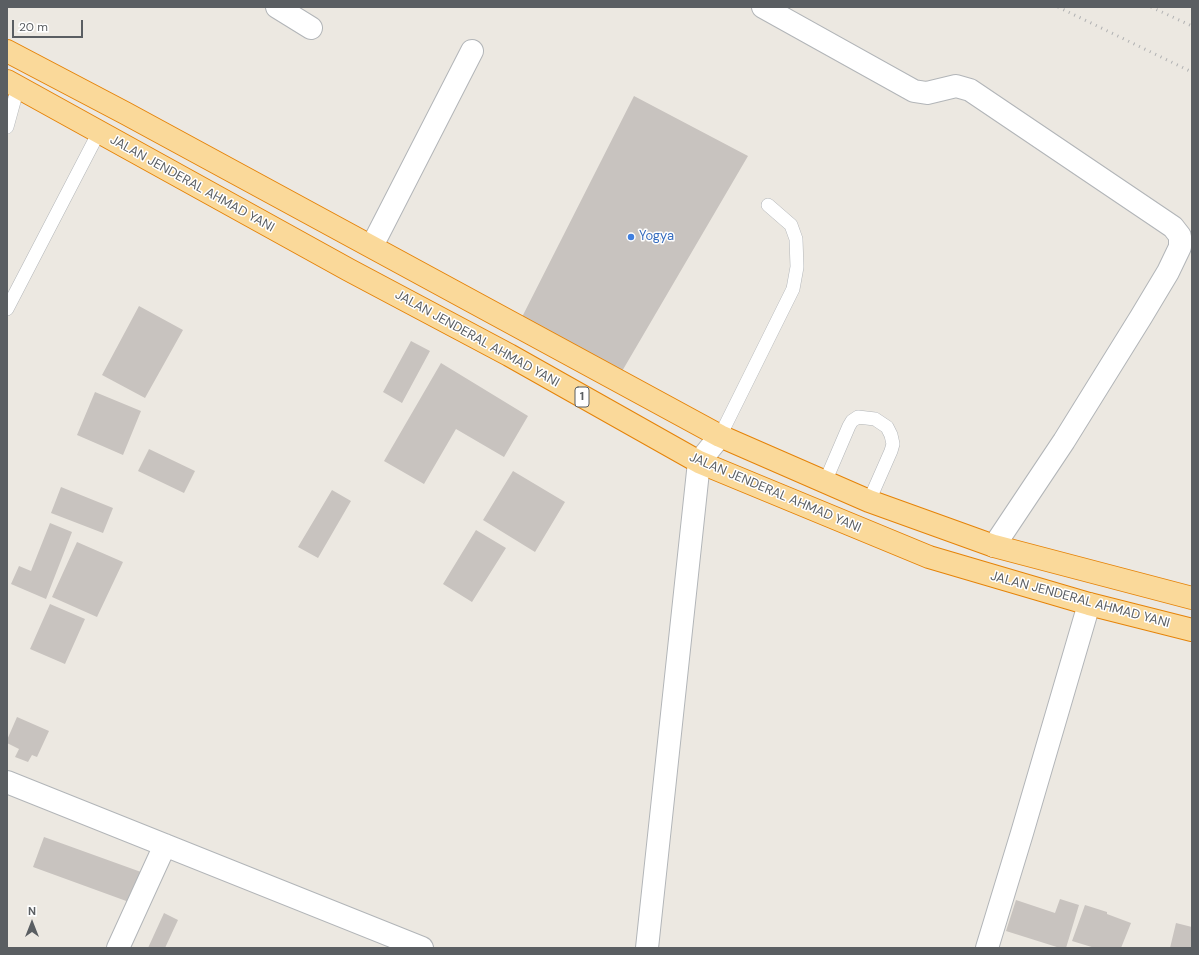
<!DOCTYPE html>
<style>
body{margin:0}
#map{position:relative;width:1199px;height:955px;overflow:hidden;background:#ece8e1;font-family:"DM Sans",sans-serif}
canvas{display:block}
.frame{position:absolute;inset:0;border:8px solid #5a5e62;pointer-events:none}
.north{position:absolute;left:12px;top:903px;width:40px;height:40px;-webkit-text-stroke:3px #fff;paint-order:stroke;rotate:0deg;font-size:11px;font-weight:700;line-height:16px;text-align:center;color:#5a5e62}
.north::after{content:'';display:block;margin:auto;width:14px;height:18px;background:#5a5e62;clip-path:polygon(50% 0,100% 100%,50% 72%,0 100%)}
.scale{position:absolute;left:12px;top:20px;width:71px;height:18px;box-sizing:border-box;border:2px solid #5a5e62;border-top:0;padding-left:5px;font-size:12px;line-height:14px;white-space:nowrap;color:#5a5e62;-webkit-text-stroke:3px #fff;paint-order:stroke}
</style>
<div id="map">
<canvas width="1199" height="955"></canvas>
<div class="frame"></div>
<div class="north">N</div>
<div class="scale">20 m</div>
</div>
<script>
const g = document.querySelector('canvas').getContext('2d');
g.lineJoin = 'round';
function fill(path, color) { g.fillStyle = color; g.fill(path, 'evenodd'); }
const shape = rows => new Path2D(rows.map(r => 'M' + r).join(''));
function stroke(path, color, width, dash) { g.strokeStyle = color; g.lineWidth = width; g.lineCap = dash ? 'butt' : 'round'; g.setLineDash(dash || []); g.stroke(path); }
function label(font, color, halo, rows, align = 'center') {
  g.font = font + ' "DM Sans",sans-serif'; g.lineWidth = 3; g.setLineDash([]); g.textBaseline = 'middle'; g.strokeStyle = halo; g.fillStyle = color; for (const [text, x, y, turn = 0] of rows) {
    g.save(); g.translate(x, y); g.rotate((+turn || 0) * Math.PI / 180); g.textAlign = isNaN(turn) ? turn : align; if (halo) g.strokeText(text, 0, 0); g.fillText(text, 0, 0); g.restore();
  }
}
fill(shape([
 [634,96,748,156,621,373,521,319],
 [139,306,183,330,145,398,102,375],
 [411,341,430,351,402,403,383,392],
 [441,363,528,416,504,457,456,429,424,484,384,461],
 [95,392,141,411,123,455,77,435],
 [149,449,195,471,184,493,138,471],
 [513,471,565,502,535,552,483,520],
 [61,487,113,508,103,533,51,513],
 [332,490,351,501,318,558,298,547],
 [50,523,72,532,46,599,11,584,19,566,31,571],
 [476,530,506,548,472,602,443,584],
 [77,542,123,562,97,617,52,597],
 [50,604,85,619,65,664,30,649],
 [17,717,49,731,37,757,32,755,28,762,15,757,19,749,7,743,7,740],
 [44,837,141,872,129,902,33,867],
 [1060,899,1079,905,1066,948,1060,948,1006,931,1016,900,1055,913],
 [1085,905,1107,912,1107,914,1131,923,1121,948,1095,948,1072,941],
 [164,913,178,920,165,948,148,948],
 [1176,923,1192,927,1192,948,1170,948]
]), '#c8c3bf');
const service = shape([
 [7,127,18,87],
 [7,309,99,132],
 [720,436,793,289,797,267,796,239,791,225,768,205],
 [825,482,849,426,852,421,858,417,875,419,887,427,891,435,893,444,891,451,869,501]
]);
const minor = shape([
 [277,7,311,28],
 [763,7,914,91,927,93,956,86,970,90,1173,227,1180,236,1180,247,1168,272,1141,317,1064,441,994,546],
 [372,246,472,51],
 [7,782,422,948],
 [118,948,165,845],
 [987,948,1022,833,1089,604]
]);
const tertiary = shape([
 [647,948,699,462,720,436]
]);
const trunk = shape([
 [7,51,125,113,720,436,869,501,994,546,1192,598],
 [7,81,349,270,509,355,699,462,929,557,1089,604,1192,630]
]);
stroke(service, '#b2b5b8', 14);
stroke(minor, '#b2b5b8', 24);
stroke(tertiary, '#b2b5b8', 24);
stroke(trunk, '#e58308', 24);
stroke(service, '#fff', 13);
stroke(minor, '#fff', 22);
stroke(tertiary, '#fff', 22);
stroke(trunk, '#fad99a', 22);
stroke(shape([
 [1058,7,1192,72],
 [1151,7,1192,26]
]), '#b0b1b2', 3, [1, 5]);
for (const [x, y, r, color] of [
 [631,237,4,"#3f7fe0"]
]) { const dot = new Path2D(); dot.arc(x, y, r, 0, 2 * Math.PI); g.fillStyle = color; g.fill(dot); stroke(dot, '#fff', 1.5); }
for (const [x, y, w] of [
 [582,397,14]
]) { const box = new Path2D(); box.roundRect(x - w / 2, y - 10, w, 20, 3); g.fillStyle = '#fff'; g.fill(box); stroke(box, '#5a5e62', 1); }
label('bold 12px', '#5a5e62', null, [
 ["1",582,397]
]);
label('13px', '#5a5e62', '#fff', [
 ["JALAN JENDERAL AHMAD YANI",192,184,29],
 ["JALAN JENDERAL AHMAD YANI",477,339,29],
 ["JALAN JENDERAL AHMAD YANI",775,493,23],
 ["JALAN JENDERAL AHMAD YANI",1080,600,15]
]);
label('13px', '#366cbe', '#fff', [
 ["Yogya",639,237]
], 'left');
</script>
